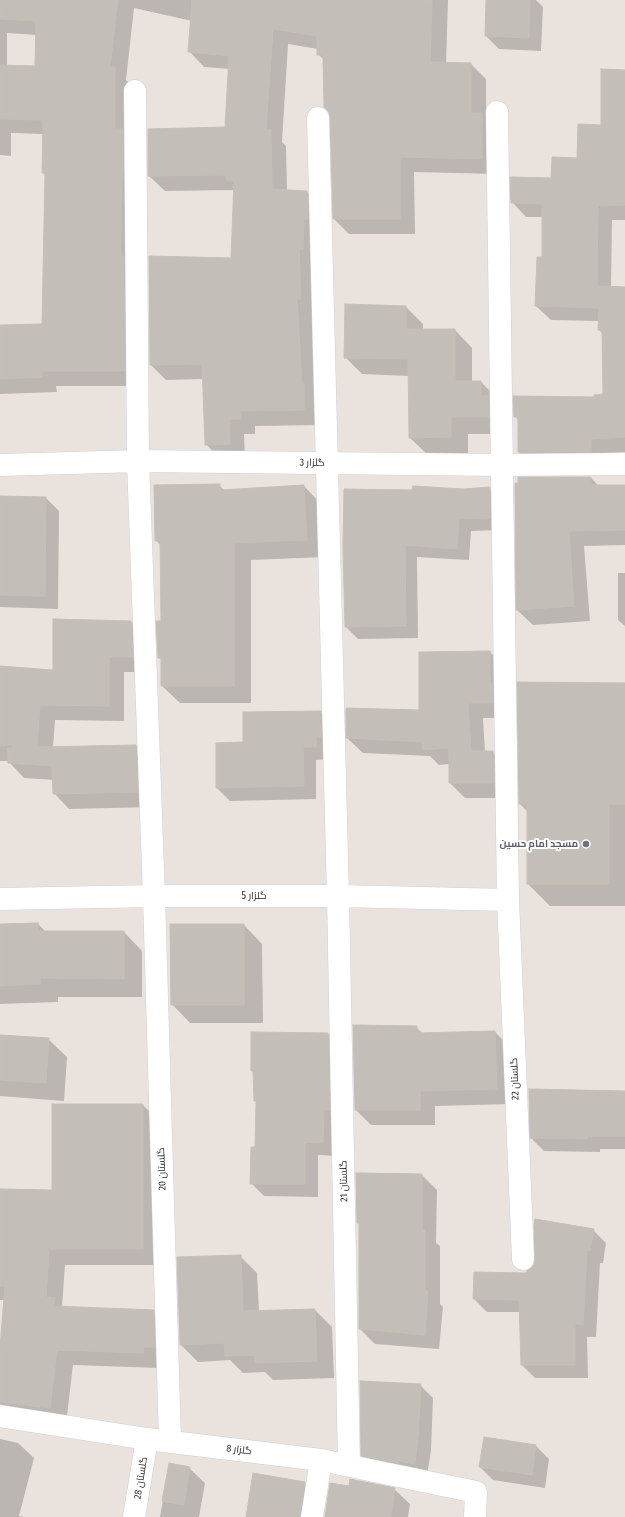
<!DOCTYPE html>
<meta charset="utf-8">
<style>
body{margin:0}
canvas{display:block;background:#eae3dd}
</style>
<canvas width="625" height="1517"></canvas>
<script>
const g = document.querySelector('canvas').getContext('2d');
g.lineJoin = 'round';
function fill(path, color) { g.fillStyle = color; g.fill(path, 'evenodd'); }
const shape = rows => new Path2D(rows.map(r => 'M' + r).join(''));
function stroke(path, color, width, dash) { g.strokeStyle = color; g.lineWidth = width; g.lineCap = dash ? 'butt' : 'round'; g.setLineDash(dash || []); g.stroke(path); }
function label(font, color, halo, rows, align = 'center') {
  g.font = font + ' "Fira Sans Condensed",Cairo,sans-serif'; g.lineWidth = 4; g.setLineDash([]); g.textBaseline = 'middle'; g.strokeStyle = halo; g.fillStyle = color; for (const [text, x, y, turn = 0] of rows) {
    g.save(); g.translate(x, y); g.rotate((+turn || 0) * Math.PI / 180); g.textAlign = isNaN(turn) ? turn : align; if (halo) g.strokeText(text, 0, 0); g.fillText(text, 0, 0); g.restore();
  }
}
fill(shape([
 [0,0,448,0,446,64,471,64,486,79,486,118,497,129,497,174,414,172,415,234,349,234,334,219,332,118,324,60,318,54,318,49,288,44,282,142,286,146,287,191,307,192,322,207,319,425,255,426,255,434,244,434,245,459,221,460,206,444,203,379,166,380,151,365,232,259,235,190,165,191,149,176,226,128,230,69,204,67,189,51,192,21,134,8,126,80,130,84,140,386,56,386,57,392,0,394,0,326,43,325,46,176,43,173,43,134,11,133,11,156,0,155],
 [7,33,37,35,36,67,7,66],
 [487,0,536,0,543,7,541,51,499,49,486,36],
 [625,71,625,220,612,220,611,288,625,288,625,452,605,453,605,466,534,467,519,452,519,421,515,416,604,395,603,334,599,330,599,321,551,320,536,306,543,258,543,217,526,217,512,202,552,179,578,159,602,126],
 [346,305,406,307,423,324,423,330,455,330,472,348,472,382,481,382,498,399,506,434,468,434,468,454,428,455,410,438,410,376,362,374,345,357],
 [591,478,599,486,625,486,625,545,584,546,590,621,533,625,517,610],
 [219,485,225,491,304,486,321,504,324,557,251,560,251,703,180,703,162,686,162,661,159,657,162,622,161,546,156,540],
 [489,488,502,501,502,530,471,531,469,560,417,557,418,638,358,639,346,627,413,491],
 [0,497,46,498,59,511,58,609,0,607],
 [618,573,625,573,625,626,618,620],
 [131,622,146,637,148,672,124,672,124,721,55,720,53,748,136,746,151,761,152,807,69,809,54,793,54,780,24,778,9,762,9,761,0,761,0,676,54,671],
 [490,652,505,668,508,718,483,718,485,752,493,752,508,767,509,798,465,798,450,783,450,764,439,765,430,756,363,753,347,738,347,709,420,711],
 [625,684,625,906,550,906,528,884,528,812,520,804],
 [320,712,333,725,329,759,316,760,316,799,230,801,217,788],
 [38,924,46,932,124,932,142,951,142,997,58,997,58,1002,0,1004,0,925],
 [244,925,262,944,263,1023,190,1023,172,1004],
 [416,1027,423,1034,495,1032,510,1047,512,1104,435,1106,435,1125,371,1125,356,1110],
 [328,1034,341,1047,336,1156,318,1155,318,1197,264,1196,251,1183,256,1148,257,1102,255,1101,254,1073,252,1070],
 [0,1036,48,1039,67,1057,64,1101,0,1096],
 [530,1090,625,1091,625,1149,600,1149,600,1152,544,1151,531,1138],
 [143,1105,159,1121,159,1265,65,1265,62,1307,153,1311,169,1327,159,1368,73,1365,66,1424,0,1416,0,1347,5,1300,0,1300,0,1190,53,1191],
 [422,1175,437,1190,436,1243,440,1246,440,1304,443,1307,439,1349,375,1344,360,1329,360,1224,358,1222],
 [593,1230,606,1243,603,1263,600,1263,596,1337,587,1337,588,1378,535,1378,522,1365,521,1312,487,1312,474,1299,527,1274],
 [240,1256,257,1273,259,1312,315,1310,332,1327,334,1378,273,1380,265,1372,243,1373,230,1360,198,1362,181,1345],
 [420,1385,433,1398,431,1450,427,1476,375,1468,362,1455],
 [484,1438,536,1446,549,1459,545,1488,493,1480,480,1467],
 [0,1439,18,1443,34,1458,19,1516,24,1517,0,1517],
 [169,1464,189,1468,205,1483,199,1517,160,1517],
 [304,1483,320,1498,317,1517,247,1517],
 [350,1487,394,1489,410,1504,408,1517,326,1517]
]), '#0003');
const building = shape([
 [0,0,118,0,110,67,115,67,115,129,123,129,123,176,122,176,121,256,124,256,125,371,42,371,42,377,0,379,0,325,42,324,45,173,42,173,43,120,0,119,0,65,35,66,36,21,0,19,0,0],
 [192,0,432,0,430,62,471,63,471,113,482,113,482,159,400,157,400,219,333,219,330,118,329,112,324,107,323,55,317,55,317,36,273,29,266,130,271,130,272,189,307,191,308,219,304,219,303,250,299,249,301,299,297,299,302,384,304,384,304,410,240,411,240,419,229,419,230,444,205,445,202,364,150,365,149,256,231,258,234,181,227,181,226,175,148,176,148,129,225,127,229,56,188,52,192,0],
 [486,0,530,0,529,38,485,36,486,0],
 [601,69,625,70,625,205,598,206,597,286,625,287,625,437,591,439,591,452,518,452,518,417,514,417,513,396,594,397,594,395,603,394,602,330,598,330,599,308,535,306,537,257,542,257,542,204,511,203,510,177,551,178,552,157,577,158,578,124,601,125,601,69],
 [345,304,406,306,406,329,455,329,455,381,481,381,481,396,488,396,489,417,451,417,451,437,409,438,408,359,344,358,345,304],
 [518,477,591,477,591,485,625,485,625,530,569,531,574,606,516,610,515,483,518,483,518,477],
 [220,484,220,490,304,485,307,540,234,543,234,686,161,686,161,658,158,658,156,621,161,621,160,541,155,541,154,485,220,484],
 [413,486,463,489,490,487,490,518,459,519,457,549,405,545,406,626,345,627,343,546,344,489,412,490,413,486],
 [0,496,46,497,45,596,0,595,0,496],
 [53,619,131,621,133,657,109,657,109,706,40,705,37,747,136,745,138,792,53,794,52,766,8,763,8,748,12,748,13,745,0,746,0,666,53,670,53,619],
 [490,651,490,682,492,682,493,703,468,703,471,751,493,751,494,783,449,783,449,748,423,750,422,742,346,738,346,708,419,710,419,652,490,651],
 [517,682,625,683,625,804,609,804,609,884,527,884,527,804,519,804,517,682],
 [321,711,321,738,316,737,316,747,303,747,304,786,216,788,216,743,243,742,243,712,321,711],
 [38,923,38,931,124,931,124,979,40,978,40,984,0,986,0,924,38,923],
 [170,924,244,924,244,1005,171,1005,170,924],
 [353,1025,417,1026,417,1033,495,1031,497,1089,420,1091,420,1110,355,1110,353,1025],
 [251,1032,328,1033,330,1110,324,1110,323,1143,305,1142,305,1184,250,1184,251,1147,255,1147,256,1101,254,1101,253,1071,251,1071,251,1032],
 [0,1035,49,1038,46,1083,0,1080,0,1035],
 [529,1089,625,1091,625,1136,587,1136,587,1139,530,1138,529,1089],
 [52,1104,143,1104,143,1249,49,1249,46,1297,55,1298,54,1306,154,1310,155,1347,144,1347,143,1353,57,1350,50,1408,0,1402,0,1347,5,1286,0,1286,0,1189,52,1190,52,1104],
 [356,1173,422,1174,422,1230,425,1230,425,1291,428,1291,425,1335,359,1329,359,1223,357,1223,356,1173],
 [535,1219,594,1229,590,1251,587,1250,583,1325,575,1324,575,1365,521,1365,519,1300,473,1299,474,1272,526,1273,527,1271,534,1265,535,1258,534,1226,535,1219],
 [241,1255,243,1311,315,1309,317,1361,255,1363,254,1355,225,1356,224,1343,180,1345,177,1257,241,1255],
 [360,1381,421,1384,418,1436,415,1464,399,1461,399,1463,361,1456,360,1381],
 [484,1437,536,1445,532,1475,479,1467,484,1437],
 [169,1463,190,1467,184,1505,162,1501,169,1463],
 [253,1473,305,1482,300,1517,246,1517,253,1473],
 [350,1479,395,1488,391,1517,325,1517,330,1483,349,1486,350,1479]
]);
fill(building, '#c3beb8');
stroke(building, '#c5bfb6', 1);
const minor = shape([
 [135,91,138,461,154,896,170,1441],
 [497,112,508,900,523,1259],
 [318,118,338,896,349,1466],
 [0,465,138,461,502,465,625,464],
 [0,899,154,896,338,896,508,900],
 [0,1416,147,1439,321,1460,476,1492,475,1517],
 [134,1517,147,1439],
 [312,1517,321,1460]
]);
stroke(minor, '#cbcfda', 23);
stroke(minor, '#fff', 22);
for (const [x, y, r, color] of [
 [586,844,4,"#6b7280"]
]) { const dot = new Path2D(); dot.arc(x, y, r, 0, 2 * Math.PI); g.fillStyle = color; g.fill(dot); stroke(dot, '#fff', 1.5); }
label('10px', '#292929', '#fff', [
 ["گلزار 3",312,463,1],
 ["گلزار 5",254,896],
 ["گلستان 22",515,1079,-92],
 ["گلستان 20",162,1169,-92],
 ["گلستان 21",344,1181,-91],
 ["گلزار 8",239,1450,7],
 ["گلستان 28",141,1478,-81]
]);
label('bold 10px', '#5b616d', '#fff', [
 ["مسجد امام حسین",578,844]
], 'right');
</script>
